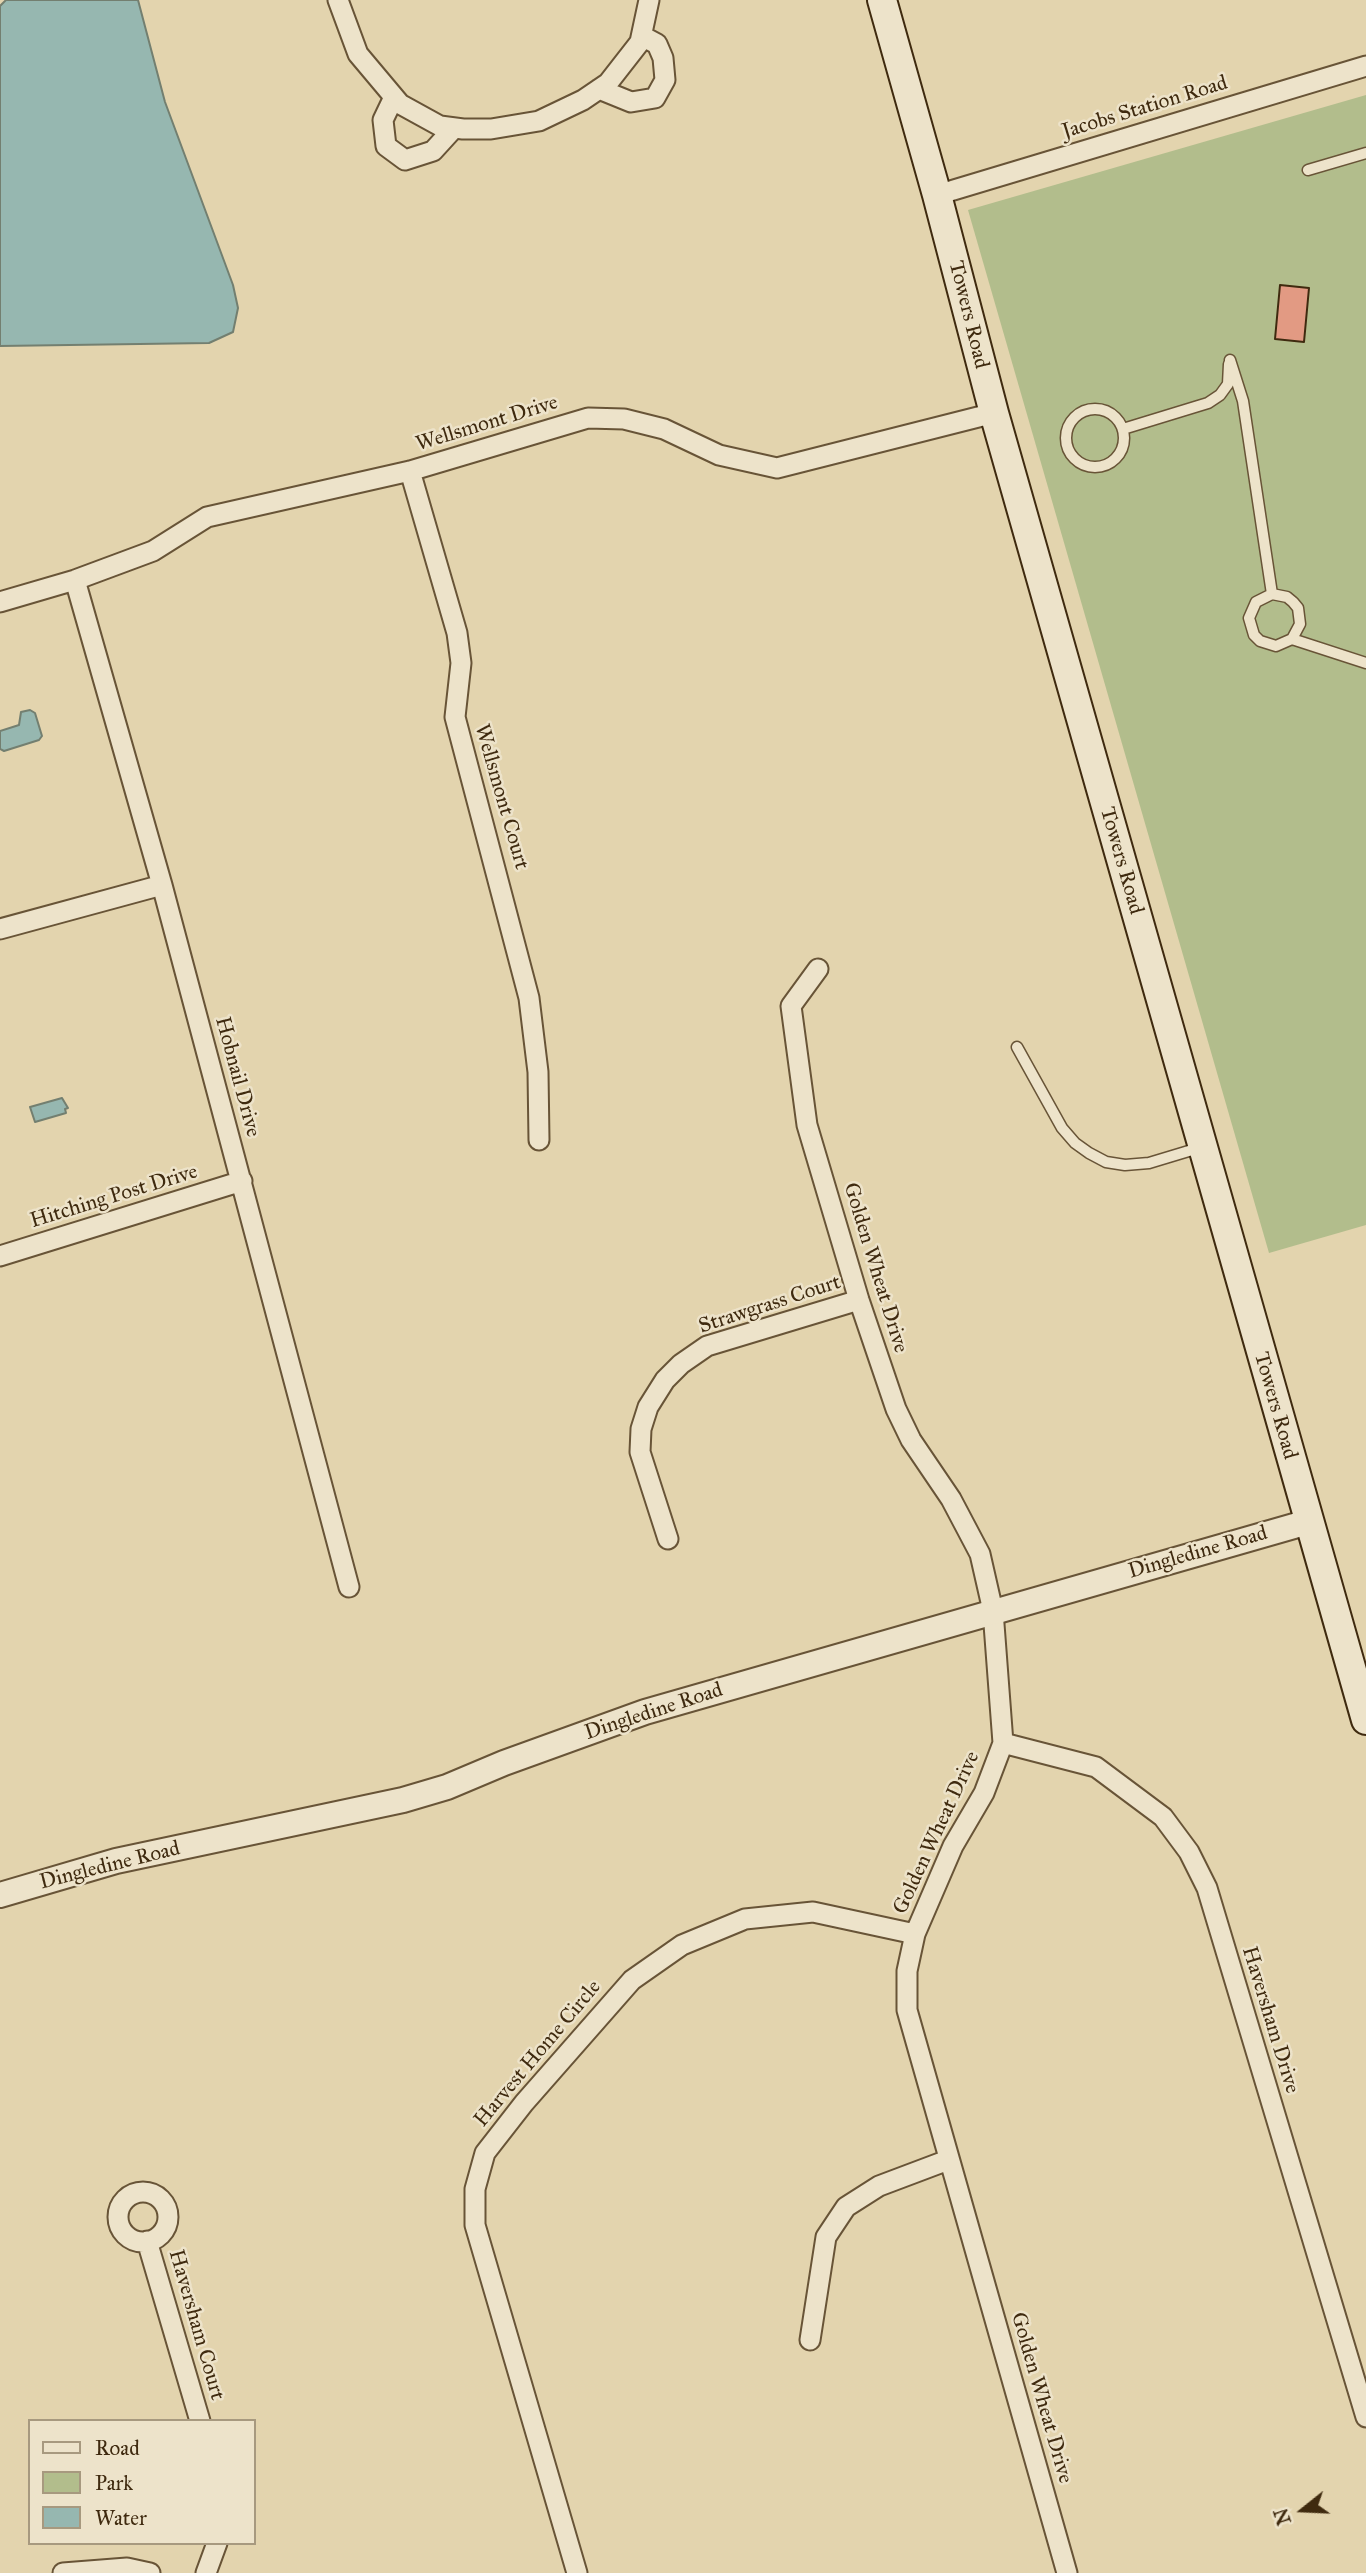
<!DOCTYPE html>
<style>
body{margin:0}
#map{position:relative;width:1366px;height:2573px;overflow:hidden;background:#e3d4ae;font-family:"IM FELL Great Primer",serif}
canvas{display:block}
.legend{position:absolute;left:28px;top:2419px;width:228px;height:126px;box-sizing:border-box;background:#ede3ca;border:2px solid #a7997f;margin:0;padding:9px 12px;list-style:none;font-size:21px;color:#3f2a0f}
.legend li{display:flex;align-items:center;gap:14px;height:35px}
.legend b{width:35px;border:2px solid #a7997f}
.north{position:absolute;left:1268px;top:2475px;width:70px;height:70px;-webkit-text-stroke:5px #ede3ca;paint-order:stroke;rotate:252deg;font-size:19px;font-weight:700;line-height:28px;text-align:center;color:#3f2a0f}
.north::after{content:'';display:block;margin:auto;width:24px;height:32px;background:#3f2a0f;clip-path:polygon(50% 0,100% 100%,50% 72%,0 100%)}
</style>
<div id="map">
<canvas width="1366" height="2573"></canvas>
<ul class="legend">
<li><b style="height:9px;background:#ede3ca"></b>Road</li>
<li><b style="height:19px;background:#b2bd8c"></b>Park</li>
<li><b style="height:19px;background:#96b7b0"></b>Water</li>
</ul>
<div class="north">N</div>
</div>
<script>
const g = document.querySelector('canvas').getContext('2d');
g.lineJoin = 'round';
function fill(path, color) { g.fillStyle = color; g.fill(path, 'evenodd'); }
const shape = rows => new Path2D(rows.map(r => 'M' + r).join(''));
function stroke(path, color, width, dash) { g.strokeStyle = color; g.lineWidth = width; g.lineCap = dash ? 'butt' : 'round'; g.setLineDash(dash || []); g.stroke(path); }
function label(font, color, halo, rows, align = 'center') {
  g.font = font + ' "IM FELL Great Primer",serif'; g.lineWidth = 5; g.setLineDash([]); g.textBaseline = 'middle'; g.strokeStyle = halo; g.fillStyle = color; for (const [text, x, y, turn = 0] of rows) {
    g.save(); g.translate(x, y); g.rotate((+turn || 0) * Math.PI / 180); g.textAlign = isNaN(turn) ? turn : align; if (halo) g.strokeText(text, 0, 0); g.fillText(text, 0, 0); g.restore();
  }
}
fill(shape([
 [1366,95,1366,1225,1269,1253,968,210]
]), '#b2bd8c');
const water = shape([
 [6,0,138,0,165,102,233,285,238,308,233,332,209,343,0,346,0,6,6,0],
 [30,710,35,713,42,736,39,740,4,751,0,749,0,731,19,725,21,712,30,710],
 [62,1098,68,1108,65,1109,66,1113,35,1122,30,1107,62,1098]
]);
fill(water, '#96b7b0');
stroke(water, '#737f70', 2);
const building = shape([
 [1280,285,1309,288,1304,342,1275,339,1280,285]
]);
fill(building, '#e29a83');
stroke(building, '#3f2a0f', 2);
const service = shape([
 [1308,170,1366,153],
 [1230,360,1243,401,1272,594],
 '1066 438a29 29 0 1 1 58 0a29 29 0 1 1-58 0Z',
 [1123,429,1208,403,1220,395,1228,384,1229,364],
 [1292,639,1300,624,1298,608,1293,602,1287,597,1272,594,1256,602,1249,618,1254,635,1260,641,1276,646,1292,639,1366,663],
 [1017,1047,1062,1128,1075,1143,1089,1153,1106,1162,1125,1165,1149,1163,1202,1147]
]);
const minor = shape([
 [338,0,358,54,400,104,440,126,463,129,491,129,539,121,583,100,608,83,640,42,649,0],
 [599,89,631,102,655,98,665,80,663,58,657,44,642,36],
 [394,97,383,120,386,146,405,160,433,151,454,128],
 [937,195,1366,66],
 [410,471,457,633,461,663,455,717,529,998,538,1072,539,1140],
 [75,580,162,885,349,1587],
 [0,602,75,580,153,551,207,517,410,471,588,418,624,419,664,429,719,455,777,468,994,413],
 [0,929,162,885],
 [818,969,791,1006,807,1125,859,1300,896,1409,911,1440,951,1499,980,1554,993,1611,1003,1743,984,1793,953,1846,915,1934,907,1971,907,2010,1067,2573],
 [0,1256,242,1181],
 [668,1539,640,1452,641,1429,648,1407,665,1380,681,1364,707,1346,859,1300],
 [1003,1743,1096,1767,1163,1817,1189,1852,1207,1888,1366,2417],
 '118 2217a25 25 0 1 1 50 0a25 25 0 1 1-50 0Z',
 [147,2241,200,2421],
 [810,2340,826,2237,846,2207,879,2186,948,2160],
 [63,2573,127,2568,150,2573],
 [206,2573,217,2543],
 [577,2573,475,2225,475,2189,485,2153,524,2103,632,1980,682,1945,745,1919,813,1912,915,1934]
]);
const tertiary = shape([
 [0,1895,116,1861,403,1800,447,1787,504,1763,645,1712,1308,1522]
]);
const secondary = shape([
 [882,0,937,195,994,413,1366,1720]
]);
stroke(service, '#685437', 13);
stroke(minor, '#685437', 23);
stroke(tertiary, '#685437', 28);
stroke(secondary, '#3f2a0f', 32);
stroke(service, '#ede3ca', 10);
stroke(minor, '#ede3ca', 19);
stroke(tertiary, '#ede3ca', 24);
stroke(secondary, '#ede3ca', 28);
label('21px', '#3f2a0f', '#ede3ca', [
 ["Jacobs Station Road",1145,108,-17],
 ["Towers Road",968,315,76],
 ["Wellsmont Drive",487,424,-17],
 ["Wellsmont Court",501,797,74],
 ["Towers Road",1121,861,74],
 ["Hobnail Drive",237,1077,75],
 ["Hitching Post Drive",114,1197,-17],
 ["Golden Wheat Drive",875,1268,73],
 ["Strawgrass Court",770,1305,-18],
 ["Towers Road",1275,1406,74],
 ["Dingledine Road",1198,1553,-16],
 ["Dingledine Road",654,1712,-18],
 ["Golden Wheat Drive",937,1833,-65],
 ["Dingledine Road",110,1866,-14],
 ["Haversham Drive",1270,2020,73],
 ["Harvest Home Circle",538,2054,-50],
 ["Haversham Court",196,2325,74],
 ["Golden Wheat Drive",1041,2398,74]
]);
</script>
